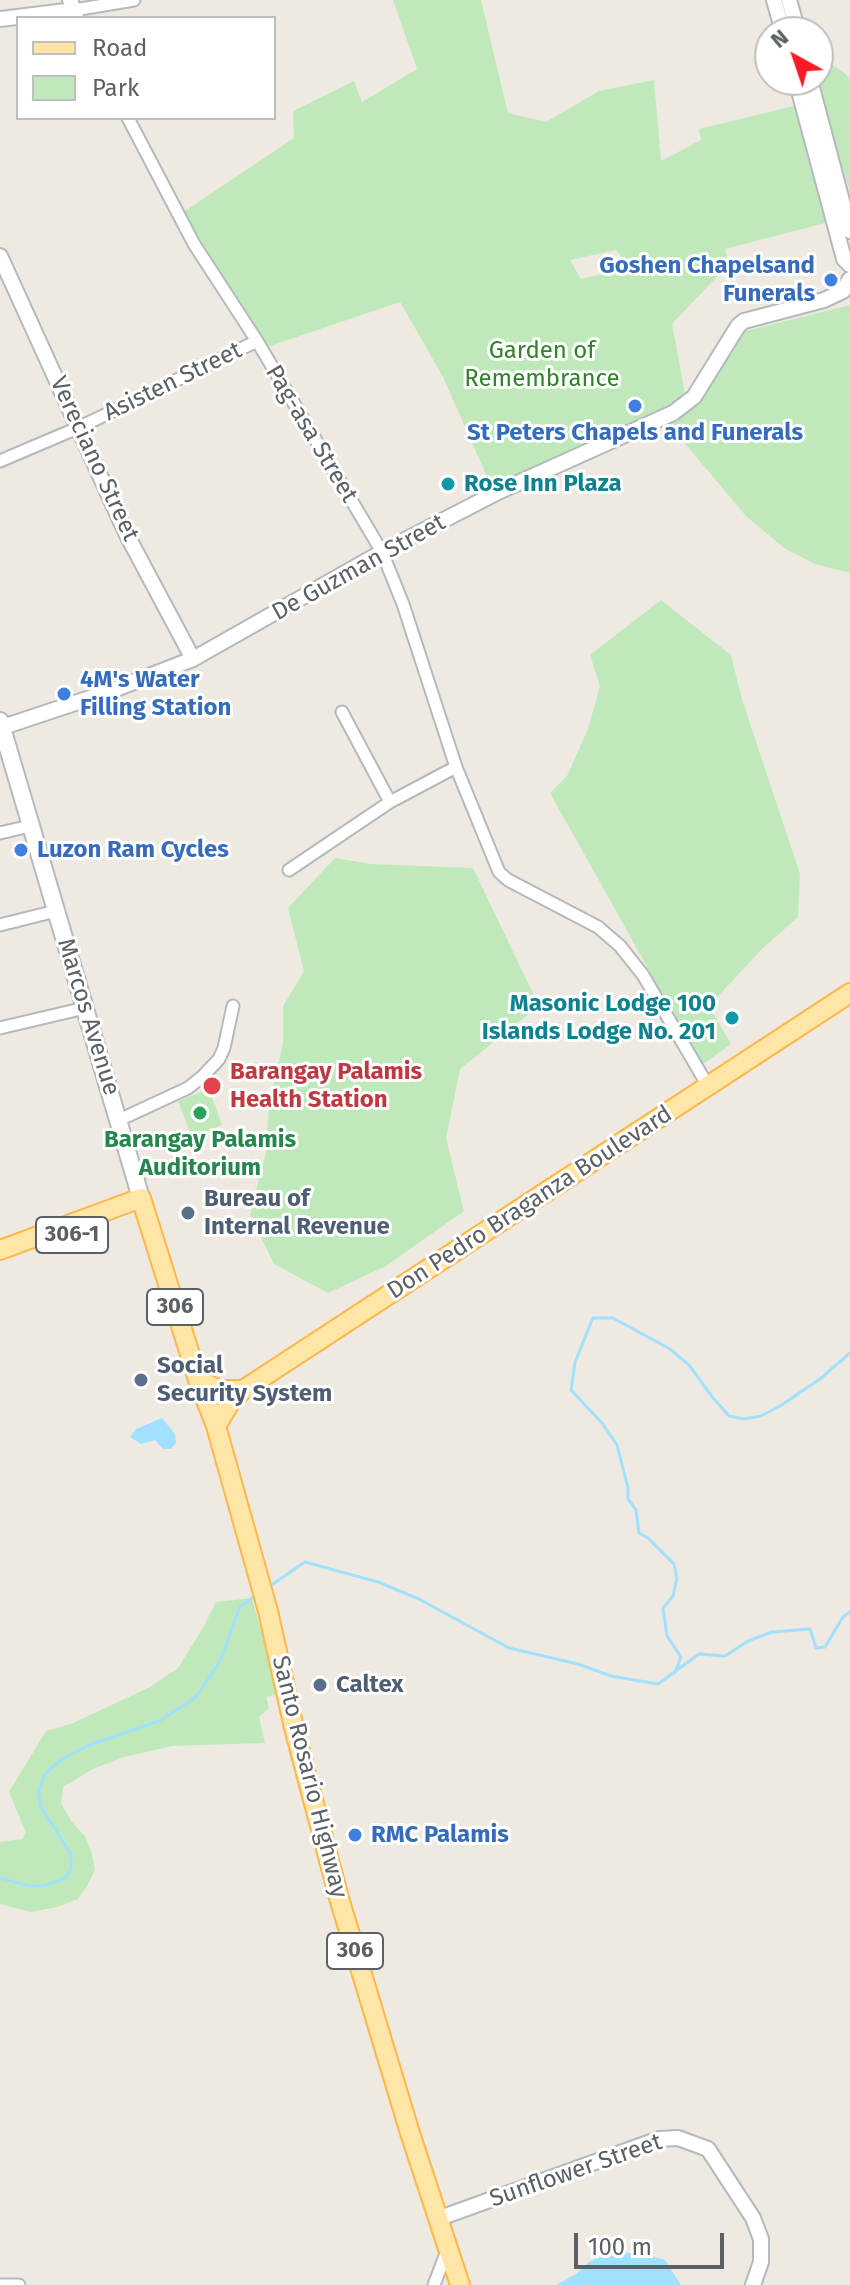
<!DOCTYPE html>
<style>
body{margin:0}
#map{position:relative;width:850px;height:2285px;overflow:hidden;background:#efeae1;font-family:"Fira Sans",sans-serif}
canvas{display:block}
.legend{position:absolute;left:16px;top:16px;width:260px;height:104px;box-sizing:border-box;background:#fff;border:2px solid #bdbfc1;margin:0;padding:10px 14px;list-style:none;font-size:24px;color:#5a6064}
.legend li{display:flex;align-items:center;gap:16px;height:40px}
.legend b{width:40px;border:2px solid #bdbfc1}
.north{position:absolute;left:754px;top:16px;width:80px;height:80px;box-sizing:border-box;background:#fff;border:2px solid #bdbfc1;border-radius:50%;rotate:320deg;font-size:22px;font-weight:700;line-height:32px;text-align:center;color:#5a6064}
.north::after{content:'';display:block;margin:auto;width:28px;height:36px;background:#fc1b24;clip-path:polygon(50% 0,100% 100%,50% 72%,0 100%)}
.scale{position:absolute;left:574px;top:2233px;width:150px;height:36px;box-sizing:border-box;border:4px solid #5a6064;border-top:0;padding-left:10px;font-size:24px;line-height:28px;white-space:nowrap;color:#5a6064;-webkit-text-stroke:6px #fff;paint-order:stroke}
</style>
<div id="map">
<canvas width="850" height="2285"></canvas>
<ul class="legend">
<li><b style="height:10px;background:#ffe6a6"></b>Road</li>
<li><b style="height:22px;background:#c0e9bb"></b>Park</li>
</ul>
<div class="north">N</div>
<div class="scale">100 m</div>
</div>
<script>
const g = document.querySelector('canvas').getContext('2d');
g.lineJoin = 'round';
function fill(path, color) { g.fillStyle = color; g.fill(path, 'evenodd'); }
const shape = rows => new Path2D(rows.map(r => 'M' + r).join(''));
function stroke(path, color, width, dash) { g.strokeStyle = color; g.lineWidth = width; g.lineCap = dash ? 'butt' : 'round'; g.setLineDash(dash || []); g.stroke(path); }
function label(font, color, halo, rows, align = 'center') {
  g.font = font + ' "Fira Sans",sans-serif'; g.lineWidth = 6; g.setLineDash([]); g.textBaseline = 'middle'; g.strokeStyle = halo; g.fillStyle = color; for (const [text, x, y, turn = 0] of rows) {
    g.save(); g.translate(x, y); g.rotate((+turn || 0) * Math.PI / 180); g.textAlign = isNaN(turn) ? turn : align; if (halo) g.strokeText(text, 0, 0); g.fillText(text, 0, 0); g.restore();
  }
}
fill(shape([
 [393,0,481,0,508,113,546,122,599,91,654,80,661,161,701,140,699,129,798,105,829,222,725,249,729,264,672,324,686,399,681,403,492,488,443,377,400,302,261,349,179,215,294,138,293,111,354,81,362,102,417,69],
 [616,250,630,268,581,279,570,260],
 [818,56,845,73,850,80,850,192,816,80],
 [850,305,850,573,815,564,784,548,746,516,666,421,742,332],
 [661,600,731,655,742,699,800,874,798,917,762,949,709,1006,731,1044,698,1068,659,988,550,793,567,776,588,729,600,686,590,655],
 [335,858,371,864,473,868,539,1006,460,1069,446,1138,464,1211,386,1266,328,1293,274,1264,250,1214,266,1152,269,1104,283,1043,283,1006,304,971,288,908],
 [209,1089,222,1125,192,1137,178,1101],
 [252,1598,279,1694,266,1697,269,1708,259,1717,265,1743,172,1746,124,1757,93,1769,63,1787,61,1803,72,1822,85,1836,92,1854,95,1870,87,1886,78,1899,57,1907,31,1912,0,1904,0,1842,22,1839,26,1833,9,1792,46,1731,73,1723,150,1687,178,1668,204,1626,216,1602]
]), '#c0e9bb');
fill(shape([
 [162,1418,175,1434,176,1443,171,1449,163,1449,155,1440,141,1444,130,1437,136,1429],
 [612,2251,648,2255,665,2260,681,2285,556,2285,576,2274,589,2262]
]), '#a1e1ff');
stroke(shape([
 [267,1588,305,1562,378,1582,419,1599,509,1648,578,1664,611,1676,658,1684,699,1654,725,1656,748,1641,772,1632,810,1629,816,1648,825,1647,843,1617,850,1612],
 [675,1673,681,1657,667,1636,663,1608,673,1596,677,1578,674,1564,648,1538,639,1533,636,1510,628,1499,628,1488,617,1445,602,1423,571,1390,575,1362,593,1318,613,1318,670,1349,689,1365,713,1398,729,1416,744,1419,761,1416,780,1406,820,1379,850,1353],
 [0,1878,29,1886,44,1886,65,1878,71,1869,71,1854,41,1807,38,1791,46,1773,62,1759,87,1746,161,1720,196,1697,220,1661,240,1607,258,1594]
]), '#a1e1ff', 3);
const minor = shape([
 [78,18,74,10,134,0],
 [128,118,194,244,257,341,382,552,403,604,456,767,499,872,508,880,598,927,620,946,643,975,708,1086],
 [0,461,80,427,257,341],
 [342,712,390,802],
 [0,833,30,826],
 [289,870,390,802,456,767],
 [0,925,56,911],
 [0,1028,85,1008],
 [119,1120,188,1088,203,1076,219,1059,224,1048,233,1006],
 [0,2285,19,2285],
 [434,2285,447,2251]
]);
const tertiary = shape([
 [774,0,783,32],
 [789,0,798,32],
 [0,19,74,10,70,0],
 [796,80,844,259,850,265],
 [810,80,850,231],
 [0,256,127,535,193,659],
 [0,728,108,692,193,659,382,552,498,492,673,413,694,397,738,326,744,321,824,300,843,291,850,279],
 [437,2219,659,2139,678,2138,708,2149,753,2218,761,2239,761,2262,753,2285]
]);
const secondary = shape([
 [0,721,141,1198]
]);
const primary = shape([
 [0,1250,141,1198,198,1380,216,1426,268,1611,294,1728,339,1898,410,2133,460,2285],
 [198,1380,220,1390,243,1390],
 [216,1426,231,1401,243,1390,850,993]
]);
stroke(minor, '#b4b9be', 15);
stroke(tertiary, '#b4b9be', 18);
stroke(secondary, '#b5bac0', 20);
stroke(primary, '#ffb74a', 22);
stroke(minor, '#fff', 11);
stroke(tertiary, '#fff', 14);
stroke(secondary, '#fff', 16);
stroke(primary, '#ffe6a6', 18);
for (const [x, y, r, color] of [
 [831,280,8,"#3f7fe0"],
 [635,406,8,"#3f7fe0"],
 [448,484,8,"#0f9aa8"],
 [64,694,8,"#3f7fe0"],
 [21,850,8,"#3f7fe0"],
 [732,1018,8,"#0f9aa8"],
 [212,1086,10,"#e0444e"],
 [200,1113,8,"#2e9e5b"],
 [188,1213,8,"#5c6f8a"],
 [141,1380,8,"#5c6f8a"],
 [320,1685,8,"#5c6f8a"],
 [355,1835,8,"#3f7fe0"]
]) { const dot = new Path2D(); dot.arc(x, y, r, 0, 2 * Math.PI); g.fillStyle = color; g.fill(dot); stroke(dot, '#fff', 3); }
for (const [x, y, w] of [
 [72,1235,72],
 [175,1307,56],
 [355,1951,56]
]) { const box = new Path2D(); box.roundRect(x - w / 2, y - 18, w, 36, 6); g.fillStyle = '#fff'; g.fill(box); stroke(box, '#5a6064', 2); }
label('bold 22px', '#5a6064', null, [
 ["306-1",72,1235],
 ["306",175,1307],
 ["306",355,1951]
]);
label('bold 24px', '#366cbe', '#fff', [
 ["Goshen Chapelsand",815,266,"right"],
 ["Funerals",815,294,"right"],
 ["St Peters Chapels and Funerals",635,433,"center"],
 ["4M's Water",80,680],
 ["Filling Station",80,708],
 ["Luzon Ram Cycles",37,850],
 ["RMC Palamis",371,1835]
], 'left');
label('24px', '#30832a', '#fff', [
 ["Garden of",542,351],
 ["Remembrance",542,379]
]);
label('24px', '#5a6064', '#fff', [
 ["Asisten Street",173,382,-26],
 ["Pag-asa Street",311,434,59],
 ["Vereciano Street",94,459,65],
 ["De Guzman Street",359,568,-29],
 ["Marcos Avenue",88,1017,73],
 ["Don Pedro Braganza Boulevard",530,1203,-33],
 ["Santo Rosario Highway",309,1777,76],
 ["Sunflower Street",576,2171,-19]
]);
label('bold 24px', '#0d838f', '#fff', [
 ["Rose Inn Plaza",464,484],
 ["Masonic Lodge 100",716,1004,"right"],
 ["Islands Lodge No. 201",716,1032,"right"]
], 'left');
label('bold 24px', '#be3a42', '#fff', [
 ["Barangay Palamis",230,1072],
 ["Health Station",230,1100]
], 'left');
label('bold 24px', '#27864d', '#fff', [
 ["Barangay Palamis",200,1140],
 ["Auditorium",200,1168]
]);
label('bold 24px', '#4e5e75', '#fff', [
 ["Bureau of",204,1199],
 ["Internal Revenue",204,1227],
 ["Social",157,1366],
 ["Security System",157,1394],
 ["Caltex",336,1685]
], 'left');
</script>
